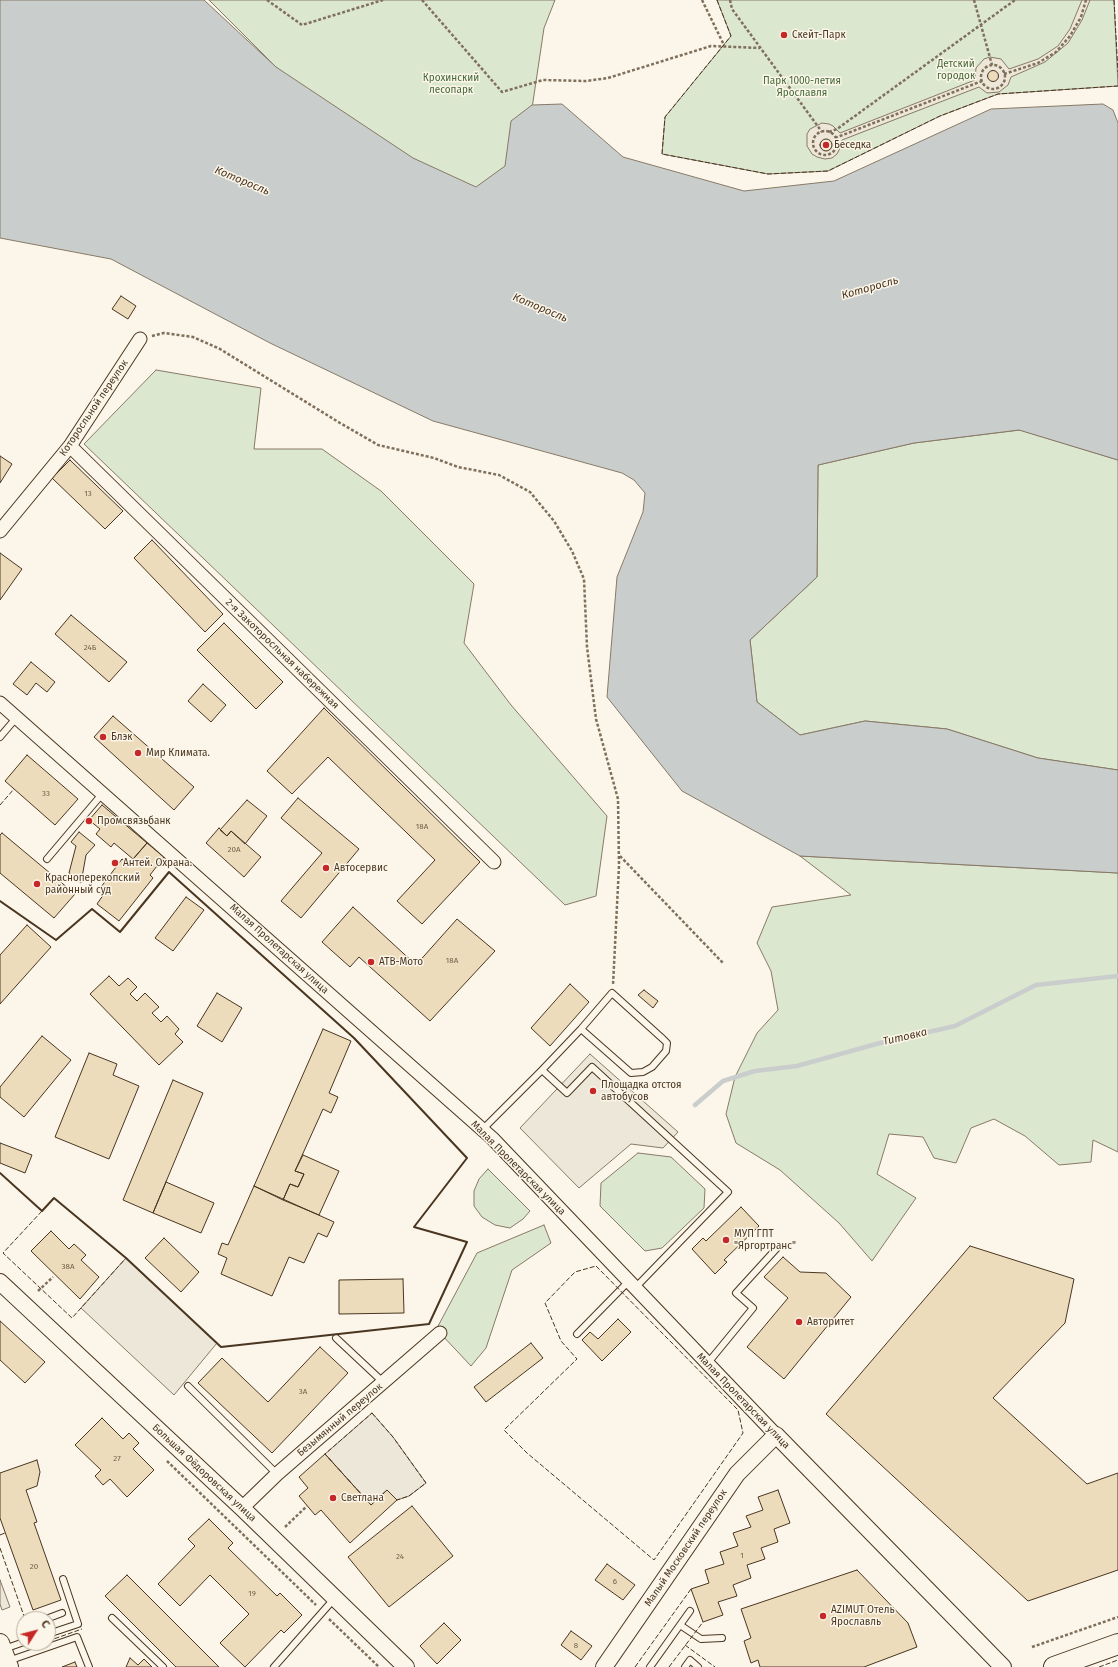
<!DOCTYPE html>
<meta charset="utf-8">
<style>
body{margin:0}
#map{position:relative;width:1118px;height:1667px;overflow:hidden;background:#fbf6e9;font-family:"Fira Sans",sans-serif}
canvas{display:block}
.north{position:absolute;left:16px;top:1611px;width:40px;height:40px;box-sizing:border-box;background:#fbf6e9;border:1px solid #b4a999;border-radius:50%;rotate:54deg;font-size:11px;font-weight:700;line-height:16px;text-align:center;color:#4a3520}
.north::after{content:'';display:block;margin:auto;width:14px;height:18px;background:#c62828;clip-path:polygon(50% 0,100% 100%,50% 72%,0 100%)}
</style>
<div id="map">
<canvas width="1118" height="1667"></canvas>
<div class="north">С</div>
</div>
<script>
const g = document.querySelector('canvas').getContext('2d');
g.lineJoin = 'round';
function fill(path, color) { g.fillStyle = color; g.fill(path, 'evenodd'); }
const shape = rows => new Path2D(rows.map(r => 'M' + r).join(''));
function stroke(path, color, width, dash) { g.strokeStyle = color; g.lineWidth = width; g.lineCap = dash ? 'butt' : 'round'; g.setLineDash(dash || []); g.stroke(path); }
function label(font, color, halo, rows, align = 'center') {
  g.font = font + ' "Fira Sans",sans-serif'; g.lineWidth = 3; g.setLineDash([]); g.textBaseline = 'middle'; g.strokeStyle = halo; g.fillStyle = color; for (const [text, x, y, turn = 0] of rows) {
    g.save(); g.translate(x, y); g.rotate((+turn || 0) * Math.PI / 180); g.textAlign = isNaN(turn) ? turn : align; if (halo) g.strokeText(text, 0, 0); g.fillText(text, 0, 0); g.restore();
  }
}
const green = shape([
 [209,0,555,0,544,28,524,162,483,193,365,135,276,67,209,0],
 [717,0,1114,0,1118,86,998,94,940,116,828,171,768,174,662,154,665,117,731,36,717,0],
 [156,370,261,388,254,449,322,449,381,491,474,584,464,643,511,705,607,816,596,896,565,905,84,444,156,370],
 [1020,430,1118,460,1118,770,1038,758,947,729,865,721,800,735,757,702,750,640,817,577,818,465,914,443,1020,430],
 [800,856,1118,873,1118,1152,1093,1140,1091,1162,1059,1165,1025,1136,994,1119,971,1128,956,1163,934,1158,923,1137,889,1134,877,1174,916,1198,872,1261,839,1223,780,1170,736,1143,726,1114,735,1077,757,1033,778,1010,771,971,757,943,772,907,851,895,800,856],
 [638,1153,671,1157,705,1189,704,1208,662,1248,645,1251,600,1206,601,1183,638,1153],
 [488,1169,530,1211,523,1219,510,1228,495,1225,482,1217,474,1206,474,1191,479,1179,488,1169],
 [544,1225,551,1243,512,1270,486,1348,471,1366,440,1333,437,1328,477,1253,544,1225]
]);
fill(green, '#dce7d0');
stroke(green, '#887966', 1);
const parking = shape([
 [1082,0,1090,0,1082,20,1068,43,1045,62,1011,77,1008,85,999,92,987,93,979,87,842,140,840,148,837,154,832,158,825,159,817,157,812,154,807,146,807,134,810,129,822,123,829,124,833,126,840,133,975,80,976,68,984,59,990,57,1001,59,1009,69,1038,59,1058,46,1070,29,1082,0],
 [590,1054,678,1132,663,1148,631,1144,579,1188,520,1128,590,1054],
 [126,1258,217,1343,174,1395,81,1308,126,1258],
 [372,1413,393,1437,426,1483,409,1496,397,1500,387,1490,371,1505,325,1454,372,1413],
 [0,1580,10,1607,2,1610,0,1604,0,1580]
]);
fill(parking, '#ede7d9');
stroke(parking, '#887966', 1);
const water = shape([
 [0,0,204,0,276,67,413,158,476,187,505,166,511,121,532,105,562,104,623,157,744,191,834,181,991,109,1103,104,1113,110,1118,123,1118,460,1019,430,914,443,818,465,817,577,750,640,757,702,800,735,865,721,947,729,1038,758,1118,770,1118,873,800,856,682,791,607,697,617,577,643,512,645,493,634,480,622,473,433,421,270,343,111,259,0,238,0,0]
]);
fill(water, '#c9cecd');
stroke(water, '#887966', 1);
stroke(shape([
 [695,1105,723,1081,755,1071,797,1066,880,1043,955,1026,1036,985,1118,976]
]), '#c9cecd', 4.5);
const building = shape([
 '987.5 76a5.5 5.5 0 1 1 11 0a5.5 5.5 0 1 1-11 0Z',
 '820 145a6 6 0 1 1 12 0a6 6 0 1 1-12 0Z',
 [121,296,136,306,128,319,112,309,121,296],
 [0,456,12,464,0,483,0,456],
 [70,460,123,511,105,529,52,478,70,460],
 [152,540,223,614,205,632,134,558,152,540],
 [0,553,22,569,0,600,0,553],
 [71,615,127,662,109,682,55,634,71,615],
 [224,623,283,682,256,709,197,650,224,623],
 [31,662,55,682,47,692,36,683,27,695,13,684,31,662],
 [203,684,226,705,211,722,188,701,203,684],
 [324,708,480,862,422,924,397,901,435,860,328,757,292,794,267,771,324,708],
 [113,716,194,787,174,810,94,737,113,716],
 [27,755,78,799,55,825,5,781,27,755],
 [298,798,359,849,301,918,281,901,322,853,281,818,298,798],
 [247,800,267,816,245,844,231,831,227,836,220,830,247,800],
 [102,805,147,843,133,859,114,843,111,847,96,834,100,829,89,820,102,805],
 [219,828,227,836,231,831,261,857,244,877,206,843,219,828],
 [79,832,95,845,86,855,81,883,69,873,76,846,71,842,79,832],
 [2,833,75,894,54,918,0,873,0,835,2,833],
 [147,843,164,857,150,875,153,878,119,921,97,904,106,891,101,887,122,859,129,864,147,843],
 [186,897,204,910,173,951,155,938,186,897],
 [353,907,416,965,457,919,495,951,430,1021,359,957,350,967,322,942,353,907],
 [27,925,51,947,0,1004,0,955,27,925],
 [109,976,119,986,128,978,137,987,130,994,137,1001,145,993,159,1007,152,1013,161,1022,167,1016,179,1029,175,1034,183,1042,159,1065,90,994,109,976],
 [570,984,589,1002,550,1046,531,1028,570,984],
 [644,990,658,1001,653,1008,638,995,644,990],
 [217,993,242,1008,222,1042,197,1026,217,993],
 [323,1029,351,1041,329,1093,338,1097,331,1113,323,1109,295,1171,304,1174,298,1187,290,1184,283,1200,254,1186,323,1029],
 [42,1036,71,1060,24,1117,0,1097,0,1087,42,1036],
 [89,1053,117,1064,113,1075,139,1086,109,1159,55,1137,89,1053],
 [173,1080,203,1093,153,1213,123,1200,173,1080],
 [0,1143,32,1155,25,1173,0,1163,0,1143],
 [303,1155,339,1171,319,1215,283,1200,290,1184,298,1187,304,1174,295,1171,303,1155],
 [166,1182,214,1203,201,1233,153,1213,166,1182],
 [254,1186,334,1222,327,1237,318,1233,304,1263,289,1257,272,1296,221,1274,227,1258,218,1254,222,1243,228,1245,254,1186],
 [741,1207,759,1226,724,1260,727,1262,715,1274,692,1249,703,1238,706,1241,741,1207],
 [51,1231,69,1249,74,1244,86,1255,81,1260,99,1277,80,1299,31,1251,51,1231],
 [164,1238,199,1272,181,1292,145,1258,164,1238],
 [970,1246,1074,1279,1065,1323,993,1398,1087,1484,1118,1473,1118,1570,1028,1601,826,1414,970,1246],
 [783,1257,800,1272,826,1273,851,1297,784,1379,747,1347,788,1298,764,1277,783,1257],
 [403,1279,404,1313,339,1314,339,1280,403,1279],
 [618,1319,631,1332,602,1361,582,1340,590,1332,598,1339,618,1319],
 [0,1321,45,1362,25,1383,0,1360,0,1321],
 [531,1343,543,1358,486,1402,474,1387,531,1343],
 [320,1347,348,1373,272,1453,198,1383,222,1358,268,1402,320,1347],
 [102,1418,123,1439,129,1433,139,1443,133,1449,154,1470,127,1497,110,1479,103,1485,95,1476,101,1470,75,1445,102,1418],
 [325,1454,371,1505,387,1490,397,1500,350,1543,321,1510,315,1515,299,1496,308,1488,299,1477,325,1454],
 [37,1460,40,1472,37,1486,26,1490,37,1522,34,1523,61,1600,33,1610,0,1518,0,1473,37,1460],
 [778,1490,790,1523,774,1529,778,1542,761,1548,765,1559,747,1565,751,1578,733,1585,737,1596,718,1602,723,1615,703,1622,691,1589,709,1583,705,1570,724,1564,720,1552,738,1546,733,1533,751,1527,746,1516,763,1510,758,1497,778,1490],
 [412,1506,453,1556,389,1607,348,1557,412,1506],
 [209,1519,233,1543,228,1548,277,1596,280,1593,302,1615,284,1633,281,1630,245,1667,220,1643,249,1614,210,1575,180,1606,158,1584,195,1546,188,1539,209,1519],
 [607,1564,635,1585,623,1600,595,1580,607,1564],
 [857,1570,908,1623,917,1647,864,1667,760,1667,758,1660,751,1663,744,1641,751,1638,741,1609,857,1570],
 [127,1575,219,1667,176,1667,105,1596,127,1575],
 [444,1623,461,1640,437,1664,420,1646,444,1623],
 [571,1631,592,1646,581,1660,561,1645,571,1631],
 [130,1658,138,1665,144,1659,152,1667,126,1667,130,1658],
 [75,1662,77,1667,62,1667,75,1662]
]);
fill(building, '#ecdcbc');
stroke(building, '#4a3520', 1);
const service = shape([
 [0,737,17,717],
 [47,859,103,793],
 [542,1070,581,1029,612,993,663,1039,667,1043,666,1051,652,1067,643,1072,631,1073,581,1029],
 [482,1130,542,1070,567,1093,592,1067,728,1192,635,1288],
 [577,1334,629,1281],
 [336,1338,384,1383],
 [707,1364,753,1308,736,1293,777,1248],
 [188,1386,277,1474],
 [112,1618,163,1667],
 [46,1619,62,1613],
 [680,1625,701,1639,722,1638],
 [24,1627,22,1627,24,1632],
 [48,1634,78,1624,63,1579],
 [4,1649,24,1642],
 [8,1661,77,1637,89,1667],
 [274,1667,334,1599],
 [650,1667,690,1611],
 [685,1667,690,1660,698,1667]
]);
const minor = shape([
 [70,446,494,862],
 [0,531,70,446,140,339],
 [0,703,492,1138,776,1435],
 [242,1508,277,1474,440,1333]
]);
const tertiary = shape([
 [0,1282,242,1508,406,1667],
 [604,1667,737,1474,776,1435,1003,1667]
]);
const secondary = shape([
 [0,1643,9,1667]
]);
const primary = shape([
 [1054,1667,1118,1644]
]);
stroke(service, '#4a3520', 8);
stroke(minor, '#4a3520', 15);
stroke(tertiary, '#4a3520', 18);
stroke(secondary, '#4a3520', 20);
stroke(primary, '#4a3520', 22);
stroke(shape([
 [267,0,302,25,383,0],
 [422,0,502,92,543,80,586,81,608,78,711,46,760,48],
 [702,0,724,45],
 [730,0,732,9,822,132],
 [974,0,992,65],
 '981 77a12 12 0 1 1 24 0a12 12 0 1 1-24 0Z',
 [1004,74,1038,63,1056,52,1070,36,1081,17,1086,0],
 '813 143a12 12 0 1 1 24 0a12 12 0 1 1-24 0Z',
 [829,132,837,129,1015,0],
 [835,138,982,81],
 [152,336,164,333,193,337,220,349,340,423,378,445,434,458,458,467,499,475,530,492,554,521,572,551,584,579,587,647,596,719,618,799,619,866,613,985],
 [620,856,723,963],
 [38,1291,53,1277],
 [167,1461,316,1605],
 [285,1527,307,1506],
 [329,1619,379,1667],
 [1032,1647,1118,1617]
]), '#7f6f5c', 2.5, [3, 2]);
stroke(service, '#fbf6e9', 6);
stroke(minor, '#fbf6e9', 13);
stroke(tertiary, '#fbf6e9', 16);
stroke(secondary, '#fbf6e9', 18);
stroke(primary, '#fbf6e9', 20);
stroke(shape([
 [717,0,731,36,665,117,662,154,768,174,828,171,940,116,998,94,1118,86],
 [1114,0,1118,72],
 [0,805,14,789],
 [42,1211,3,1253,72,1318,126,1258],
 [596,1266,738,1410,743,1433,654,1560,527,1453,504,1430,577,1359,561,1341,545,1303,575,1272,596,1266],
 [372,1413,393,1437,426,1483,409,1496,397,1500,387,1490,371,1505,325,1454,372,1413],
 [0,1535,5,1533],
 [0,1548,25,1619],
 [48,1641,82,1629],
 [34,1643,34,1645,42,1643],
 [685,1645,715,1667],
 [635,1667,691,1589],
 [669,1667,703,1622],
 [1099,1667,1118,1660]
]), '#4a3520', 1, [5, 2]);
stroke(shape([
 [0,901,56,940,92,909,120,932,169,872,354,1038,467,1158,414,1227,467,1242,429,1324,221,1347,126,1258,54,1198,42,1211,0,1173]
]), '#4a3520', 2);
for (const [x, y, r, color] of [
 [784,35,4,"#c62828"],
 [826,145,4,"#c62828"],
 [103,737,4,"#c62828"],
 [138,753,4,"#c62828"],
 [89,821,4,"#c62828"],
 [115,863,4,"#c62828"],
 [326,868,4,"#c62828"],
 [37,884,4,"#c62828"],
 [371,962,4,"#c62828"],
 [593,1091,4,"#c62828"],
 [726,1240,4,"#c62828"],
 [799,1322,4,"#c62828"],
 [333,1498,4,"#c62828"],
 [823,1616,4,"#c62828"]
]) { const dot = new Path2D(); dot.arc(x, y, r, 0, 2 * Math.PI); g.fillStyle = color; g.fill(dot); stroke(dot, '#fbf6e9', 1.5); }
label('8px', '#725f47', null, [
 ["13",88,494],
 ["24Б",90,648],
 ["33",46,794],
 ["18А",422,827],
 ["20А",234,850],
 ["18А",452,961],
 ["38А",68,1267],
 ["3А",303,1392],
 ["27",117,1459],
 ["1",742,1556],
 ["24",400,1557],
 ["20",34,1567],
 ["6",615,1582],
 ["19",252,1594],
 ["8",576,1646]
]);
label('10px', '#4a3520', '#fbf6e9', [
 ["Скейт-Парк",792,35],
 ["Беседка",834,145],
 ["Блэк",111,737],
 ["Мир Климата.",146,753],
 ["Промсвязьбанк",97,821],
 ["Антей. Охрана.",123,863],
 ["Автосервис",334,868],
 ["Красноперекопский",45,878],
 ["районный суд",45,890],
 ["АТВ-Мото",379,962],
 ["Площадка отстоя",601,1085],
 ["автобусов",601,1097],
 ["МУП ГПТ",734,1234],
 ["\"Яргортранс\"",734,1246],
 ["Авторитет",807,1322],
 ["Светлана",341,1498],
 ["AZIMUT Отель",831,1610],
 ["Ярославль",831,1622]
], 'left');
label('10px', '#436837', '#fbf6e9', [
 ["Детский",956,64],
 ["городок",956,76],
 ["Крохинский",451,78],
 ["лесопарк",451,90],
 ["Парк 1000-летия",802,81],
 ["Ярославля",802,93]
]);
label('10px', '#4a3520', '#fbf6e9', [
 ["Которосльной переулок",94,408,-56],
 ["2-я Закоторосльная набережная",282,654,44],
 ["Малая Пролетарская улица",279,949,42],
 ["Малая Пролетарская улица",518,1168,45],
 ["Малая Пролетарская улица",743,1401,46],
 ["Безымянный переулок",340,1420,-40],
 ["Большая Фёдоровская улица",204,1473,43],
 ["Малый Московский переулок",686,1548,-56]
]);
label('italic 11px', '#4a3520', '#fbf6e9', [
 ["Которосль",242,181,23],
 ["Которосль",870,288,-16],
 ["Которосль",540,308,23],
 ["Титовка",905,1037,-13]
]);
</script>
